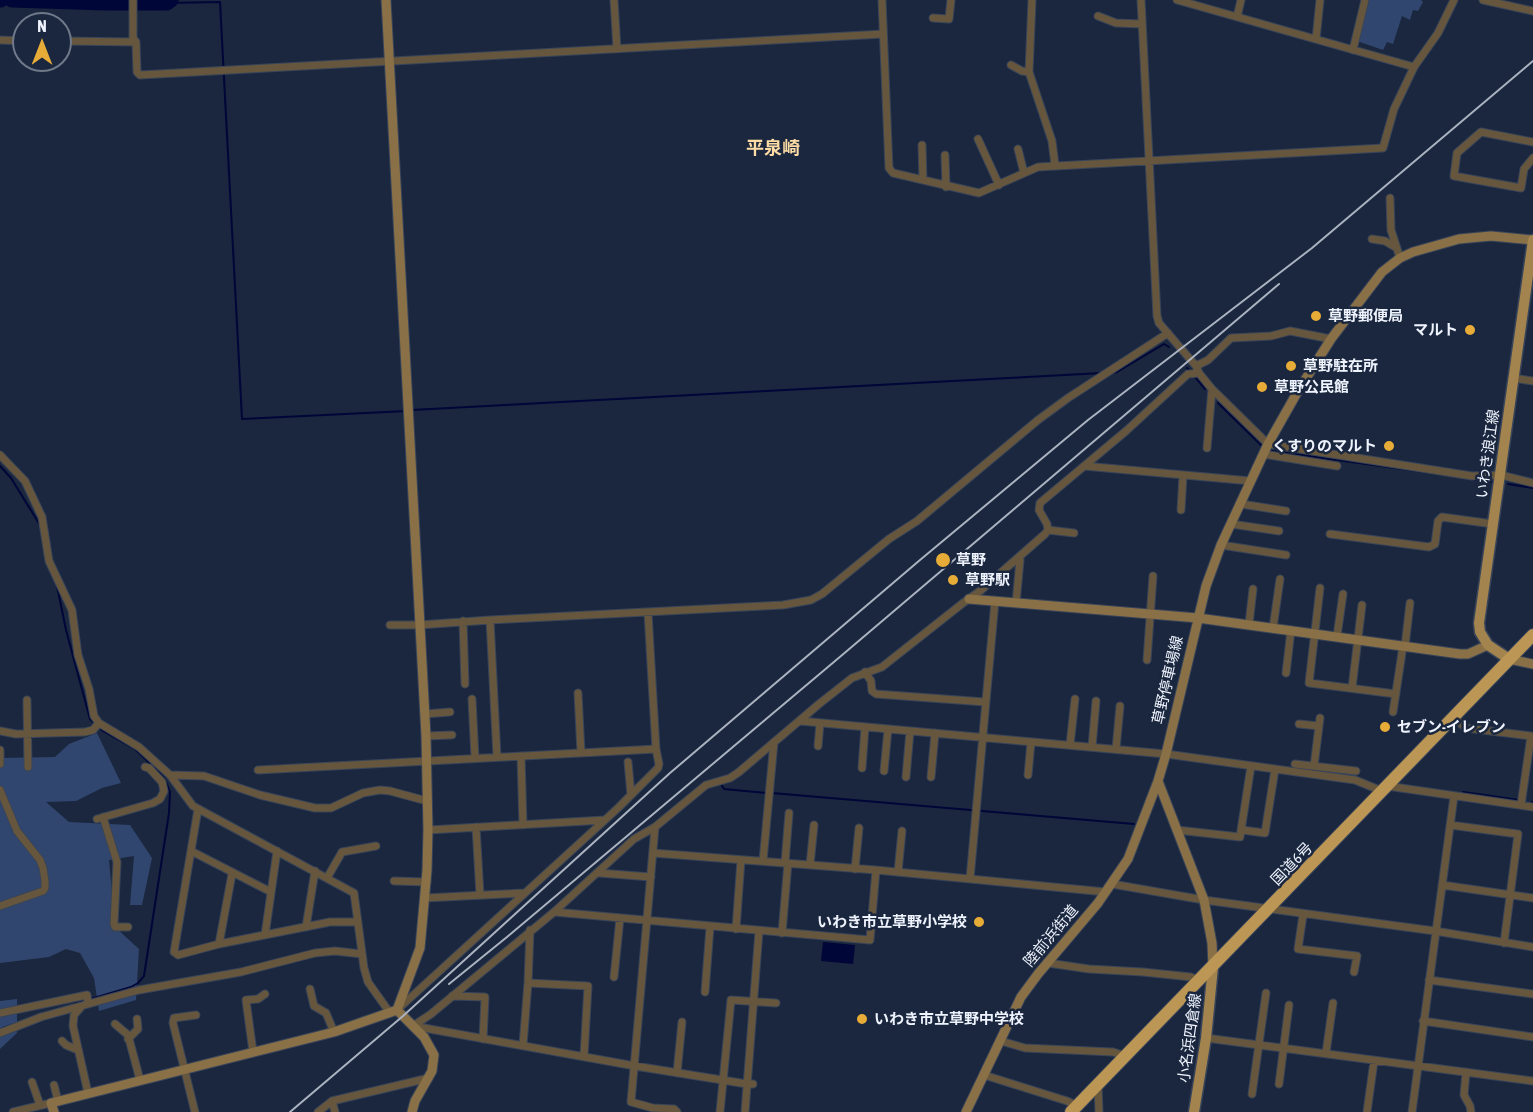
<!DOCTYPE html>
<meta charset="utf-8">
<style>
body{margin:0}
#map{position:relative;width:1533px;height:1112px;overflow:hidden;background:#1a273e;font-family:"Asap Condensed",sans-serif}
canvas{display:block}
.north{position:absolute;left:12px;top:12px;width:60px;height:60px;box-sizing:border-box;background:#1a273e;border:2px solid #6f798a;border-radius:50%;rotate:0deg;font-size:16px;font-weight:700;line-height:24px;text-align:center;color:#eef3fd}
.north::after{content:'';display:block;margin:auto;width:21px;height:27px;background:#e7ac37;clip-path:polygon(50% 0,100% 100%,50% 72%,0 100%)}
</style>
<div id="map">
<canvas width="1533" height="1112"></canvas>
<div class="north">N</div>
</div>
<script>
const g = document.querySelector('canvas').getContext('2d');
g.lineJoin = 'round';
function fill(path, color) { g.fillStyle = color; g.fill(path, 'evenodd'); }
const shape = rows => new Path2D(rows.map(r => 'M' + r).join(''));
function stroke(path, color, width, dash) { g.strokeStyle = color; g.lineWidth = width; g.lineCap = dash ? 'butt' : 'round'; g.setLineDash(dash || []); g.stroke(path); }
function label(font, color, halo, rows, align = 'center') {
  g.font = font + ' "Asap Condensed","Noto Sans JP",sans-serif'; g.lineWidth = 5; g.setLineDash([]); g.textBaseline = 'middle'; g.strokeStyle = halo; g.fillStyle = color; for (const [text, x, y, turn = 0] of rows) {
    g.save(); g.translate(x, y); g.rotate((+turn || 0) * Math.PI / 180); g.textAlign = isNaN(turn) ? turn : align; if (halo) g.strokeText(text, 0, 0); g.fillText(text, 0, 0); g.restore();
  }
}
fill(shape([
 [1368,0,1421,0,1423,2,1418,11,1413,10,1410,20,1402,16,1393,44,1387,42,1383,50,1357,41],
 [97,733,121,783,102,788,76,801,46,802,69,822,130,825,152,858,142,905,130,905,134,856,109,860,115,927,139,949,136,1000,99,1011,94,978,80,953,66,949,49,957,0,963,0,758,55,757,69,744],
 [17,999,17,1033,0,1049,0,1001]
]), '#31466f');
fill(shape([
 [823,942,855,945,853,964,821,961]
]), '#000637');
stroke(shape([
 [167,3,220,2,242,419,407,411],
 [1187,368,1189,370],
 [1110,373,1117,372,1164,344,1169,347],
 [1196,378,1205,389],
 [1218,403,1263,447],
 [412,410,1102,373],
 [1272,451,1460,477],
 [0,466,11,478,40,525],
 [1471,479,1492,482],
 [1508,484,1533,488],
 [57,586,66,630,90,719,103,731,135,749,156,769,165,780,170,792,169,813,144,976,138,983,131,987,74,1004],
 [721,784,724,789,766,793],
 [1463,792,1519,800],
 [772,793,1134,824],
 [1532,802,1533,802],
 [3,1028,23,1021]
]), '#000637', 2);
stroke(shape([
 [0,0,1,0],
 [12,0,106,3,167,3,171,0]
]), '#000637', 15);
const street = shape([
 [133,0,133,38,136,42,137,72,140,75,883,34],
 [614,0,617,49],
 [882,0,889,168,893,173,979,193,1038,167,1383,148,1394,109,1414,67,1438,33,1454,0],
 [1032,0,1029,72,1052,141,1055,165],
 [1141,0,1157,316,1159,323,1196,366,1199,373],
 [1177,0,1414,67],
 [1483,0,1533,11],
 [1098,16,1116,23,1142,24],
 [1237,17,1241,0],
 [933,18,949,19,951,0],
 [1316,39,1320,0],
 [0,40,24,41],
 [60,41,136,42],
 [1353,50,1365,0],
 [1011,65,1022,71,1029,72],
 [978,139,999,185],
 [1533,142,1481,132,1457,153,1454,176,1521,188,1524,169,1533,158],
 [922,145,923,180],
 [1018,149,1024,173],
 [945,155,946,187],
 [1390,198,1391,230,1400,258],
 [1372,239,1385,241,1395,247],
 [1196,366,1208,360,1231,338,1271,336,1290,331,1331,339],
 [1513,378,1533,381],
 [1207,448,1212,389],
 [1263,454,1337,466],
 [0,455,25,481,42,517,49,561,72,610,78,655,89,689,94,716,99,723,139,747,170,775,204,776,260,795,315,808,331,808,363,793,380,790,390,791,427,801],
 [1084,466,1251,481],
 [1241,504,1286,511],
 [1181,510,1183,475],
 [1231,524,1279,531],
 [1048,530,1074,533],
 [1330,534,1429,547,1435,544,1438,521,1442,517,1493,524],
 [1221,545,1286,555],
 [1320,588,1309,683,1396,694],
 [1016,603,1020,560,1019,557],
 [490,620,497,757],
 [463,621,465,684],
 [1249,624,1253,589],
 [390,625,419,625,490,620,783,605,811,600,822,594,889,539,917,521,1038,420,1068,398,1168,333],
 [1273,628,1280,579],
 [1337,636,1343,594],
 [1405,646,1410,603],
 [1147,660,1153,576],
 [865,672,871,681,872,691,876,694,985,702],
 [1286,673,1291,630],
 [1352,688,1362,605],
 [578,693,581,753],
 [472,699,475,758],
 [27,700,28,767],
 [1393,712,1403,646],
 [425,714,450,712],
 [1453,717,1466,728,1531,736,1521,805],
 [800,721,1166,754,1355,780,1382,791],
 [1299,724,1319,726],
 [0,731,16,734,85,732,93,730,99,723],
 [426,736,452,735],
 [1070,745,1075,699],
 [818,746,820,723],
 [1092,747,1096,701],
 [1116,749,1120,706],
 [0,750,0,764],
 [521,756,523,825],
 [628,762,631,795],
 [1295,764,1356,771],
 [1314,766,1320,718],
 [862,768,865,727],
 [258,770,656,749],
 [884,771,888,729],
 [170,775,193,806,354,893,364,968,368,982,390,1013],
 [1028,775,1031,742],
 [906,777,910,731],
 [931,777,935,733],
 [1387,786,1533,807],
 [0,790,17,831,40,860,43,868,45,881,45,888,43,891,0,906],
 [198,809,174,952,178,955,219,944,330,922,358,922],
 [103,817,117,862,114,924,115,927,128,927],
 [97,819,153,803,160,799,164,791,162,782,149,768,145,767],
 [1450,825,1518,834,1504,943],
 [476,827,480,895],
 [655,827,631,1102,653,1108,674,1109,677,1112],
 [428,830,605,820,619,807,658,768,659,764,656,749,648,613],
 [1177,830,1240,837,1251,766],
 [1242,830,1265,833,1275,769],
 [191,851,271,892],
 [653,853,876,870,1106,892],
 [763,861,774,742],
 [785,863,789,813],
 [810,865,814,825],
 [855,869,859,828],
 [898,872,902,831],
 [599,873,651,877],
 [327,878,342,852,376,846],
 [970,879,995,601],
 [394,881,427,882],
 [1112,884,1204,900,1435,931,1533,947],
 [1442,885,1533,898],
 [425,898,524,893],
 [554,912,870,940,876,870],
 [1303,915,1298,949,1357,956,1354,972],
 [306,927,315,871],
 [736,929,741,860],
 [782,933,788,863],
 [265,935,277,851],
 [219,944,232,874],
 [1048,963,1089,969,1143,972,1191,977,1200,981],
 [614,977,620,918],
 [1429,980,1533,994],
 [528,983,588,986,584,1056],
 [310,989,314,1006,326,1013,334,1032],
 [705,992,710,927],
 [452,996,485,997,483,1039],
 [82,1006,74,1015,73,1026,88,1093],
 [398,1009,605,820],
 [0,1013,87,995,88,1004],
 [1423,1021,1533,1037],
 [115,1024,128,1035,140,1080],
 [413,1026,431,1014,554,912,634,839,655,827,706,785,730,778,739,772,819,704,852,678,882,667,963,603,980,591,1045,534,1048,530,1047,524,1039,510,1040,503,1126,431,1188,374,1199,373,1212,389,1268,444,1472,476,1501,475,1533,483],
 [413,1026,635,1066,747,1084,753,1084],
 [0,1033,41,1017,139,990,241,972,315,953,335,951,362,954],
 [1206,1038,1533,1081],
 [128,1039,138,1029,137,1019],
 [62,1041,66,1045,78,1050],
 [1001,1041,1025,1048,1113,1052,1125,1056],
 [523,1045,528,983,530,930],
 [253,1052,246,1000,258,999,265,994],
 [1326,1053,1333,1003],
 [1466,1072,1464,1095,1470,1106,1471,1112],
 [677,1073,682,1022],
 [984,1075,1067,1101,1077,1106],
 [32,1082,40,1105],
 [1279,1084,1289,1005],
 [54,1085,58,1101],
 [1098,1085,1099,1112],
 [1252,1094,1266,993],
 [332,1101,335,1112],
 [13,1112,51,1103],
 [195,1112,173,1023,174,1018,196,1015],
 [318,1112,332,1101,429,1078],
 [720,1112,731,1000,776,1003],
 [745,1112,759,931],
 [1367,1112,1374,1061],
 [1412,1112,1454,796]
]);
const secondary = shape([
 [386,0,426,736,428,830,427,870,420,948,397,1010,424,1037,434,1055,432,1071,415,1101,412,1112],
 [969,599,1198,618,1460,654,1468,654,1488,645],
 [1509,659,1533,664],
 [1213,967,1212,943,1204,900,1158,781,1166,754,1206,586,1221,545,1268,444,1298,391,1331,339,1382,272,1400,258,1413,252,1459,239,1491,236,1533,240],
 [54,1112,51,1103,334,1032,397,1010],
 [966,1112,1021,997,1038,974,1098,903,1128,859,1158,781]
]);
const primary = shape([
 [1509,659,1488,645,1480,632,1479,623,1533,240],
 [1194,1112,1206,1038,1213,967]
]);
const highway = shape([
 [1071,1112,1533,635]
]);
stroke(street, '#384459', 9);
stroke(secondary, '#384459', 11);
stroke(primary, '#384459', 13);
stroke(highway, '#384459', 14);
stroke(street, '#65563d', 7);
stroke(secondary, '#897047', 9);
stroke(primary, '#a3844e', 10);
stroke(highway, '#bc9654', 12);
stroke(shape([
 [449,984,507,937,841,656,1279,284],
 [290,1112,403,1016,670,773,920,560,1088,420,1312,248,1533,61]
]), '#abb3c1', 2);
for (const [x, y, r, color] of [
 [1316,316,6,"#e7ac37"],
 [1470,330,6,"#e7ac37"],
 [1291,366,6,"#e7ac37"],
 [1262,387,6,"#e7ac37"],
 [1389,446,6,"#e7ac37"],
 [943,560,8,"#e7ac37"],
 [953,580,6,"#e7ac37"],
 [1385,727,6,"#e7ac37"],
 [979,922,6,"#e7ac37"],
 [862,1019,6,"#e7ac37"]
]) { const dot = new Path2D(); dot.arc(x, y, r, 0, 2 * Math.PI); g.fillStyle = color; g.fill(dot); stroke(dot, '#1a273e', 2); }
label('bold 15px', '#eef3fd', '#1a273e', [
 ["草野郵便局",1328,316],
 ["マルト",1458,330,"right"],
 ["草野駐在所",1303,366],
 ["草野公民館",1274,387],
 ["くすりのマルト",1377,446,"right"],
 ["草野",956,560],
 ["草野駅",965,580],
 ["セブン-イレブン",1397,727],
 ["いわき市立草野小学校",967,922,"right"],
 ["いわき市立草野中学校",874,1019]
], 'left');
label('15px', '#eef3fd', '#1a273e', [
 ["いわき浪江線",1488,454,-82],
 ["草野停車場線",1168,680,-77],
 ["国道6号",1292,864,-46],
 ["陸前浜街道",1051,936,-50],
 ["小名浜四倉線",1190,1038,-82]
]);
label('bold 18px', '#fcdba4', '#1a273e', [
 ["平泉崎",773,148]
]);
</script>
